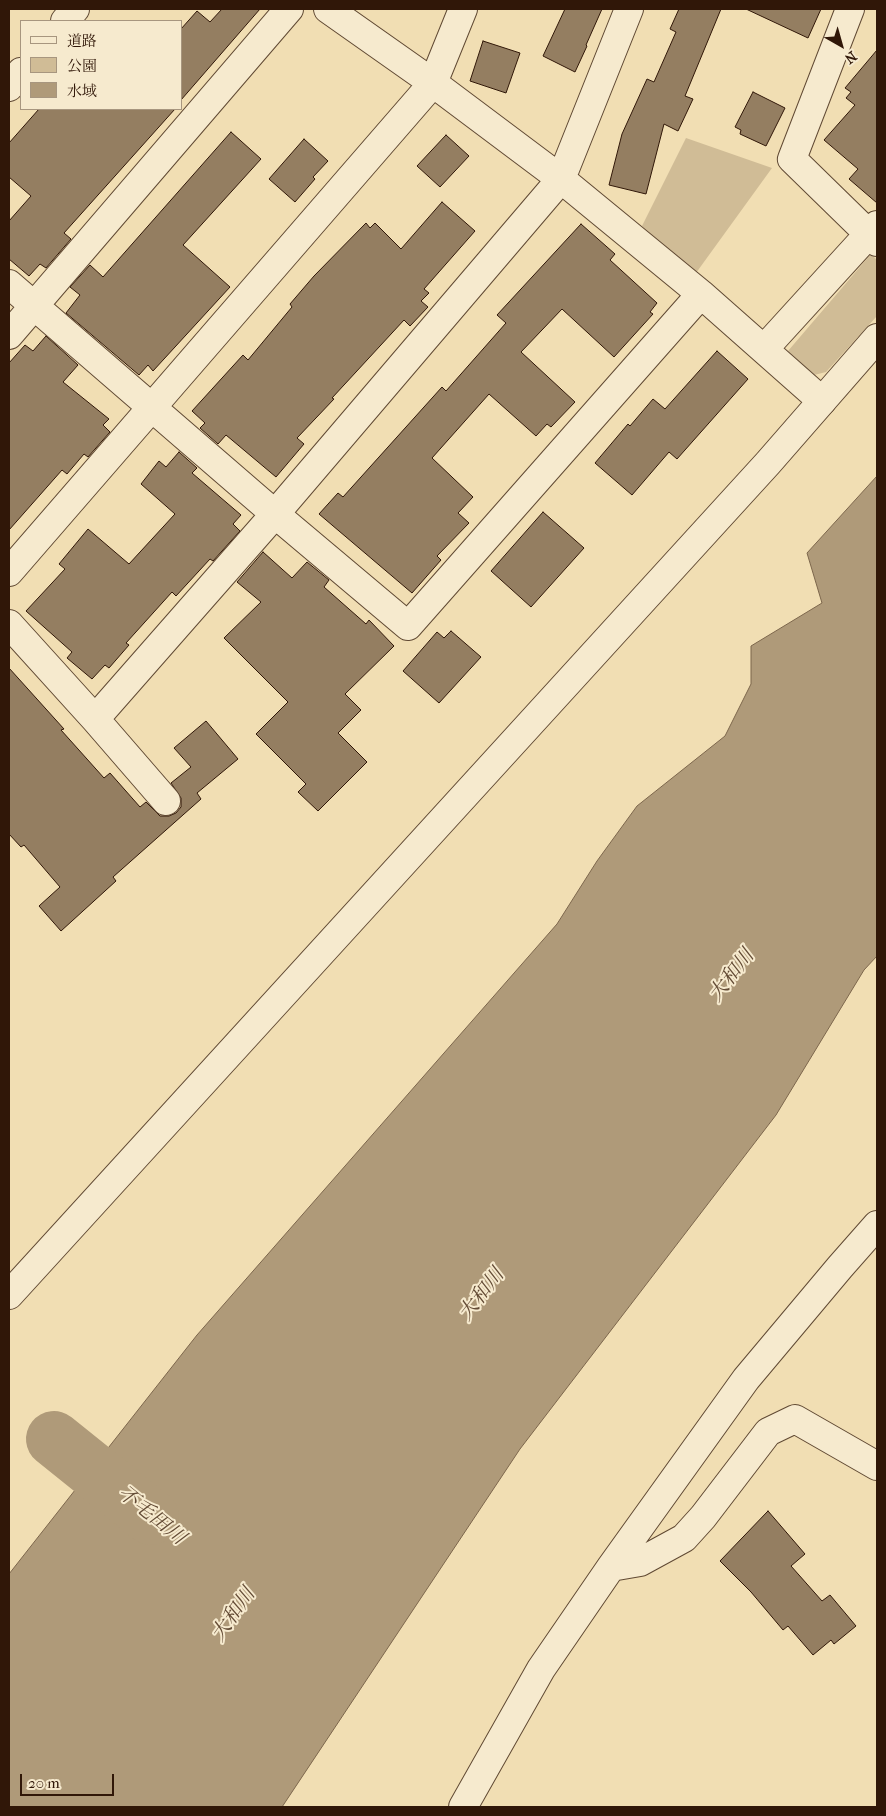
<!DOCTYPE html>
<meta charset="utf-8">
<style>
body{margin:0}
#map{position:relative;width:886px;height:1816px;overflow:hidden;background:#f1deb3;font-family:"IM FELL French Canon","Noto Serif JP",serif}
canvas{display:block}
.frame{position:absolute;inset:0;border:10px solid #301708;pointer-events:none}
.legend{position:absolute;left:20px;top:20px;width:162px;height:90px;box-sizing:border-box;background:#f6eace;border:1px solid #a7967f;margin:0;padding:6px 9px;list-style:none;font-size:15px;color:#301708}
.legend li{display:flex;align-items:center;gap:10px;height:25px}
.legend b{width:25px;border:1px solid #a7967f}
.north{position:absolute;left:816px;top:20px;width:50px;height:50px;-webkit-text-stroke:4px #f6eace;paint-order:stroke;rotate:142deg;font-size:14px;font-weight:700;line-height:20px;text-align:center;color:#301708}
.north::after{content:'';display:block;margin:auto;width:18px;height:22px;background:#301708;clip-path:polygon(50% 0,100% 100%,50% 72%,0 100%)}
.scale{position:absolute;left:20px;top:1774px;width:94px;height:22px;box-sizing:border-box;border:2px solid #301708;border-top:0;padding-left:6px;font-size:15px;line-height:18px;white-space:nowrap;color:#301708;-webkit-text-stroke:4px #f6eace;paint-order:stroke}
</style>
<div id="map">
<canvas width="886" height="1816"></canvas>
<div class="frame"></div>
<ul class="legend">
<li><b style="height:6px;background:#f6eace"></b>道路</li>
<li><b style="height:14px;background:#d0bc96"></b>公園</li>
<li><b style="height:14px;background:#af9a79"></b>水域</li>
</ul>
<div class="north">N</div>
<div class="scale">20 m</div>
</div>
<script>
const g = document.querySelector('canvas').getContext('2d');
g.lineJoin = 'round';
function fill(path, color) { g.fillStyle = color; g.fill(path, 'evenodd'); }
const shape = rows => new Path2D(rows.map(r => 'M' + r).join(''));
function stroke(path, color, width, dash) { g.strokeStyle = color; g.lineWidth = width; g.lineCap = dash ? 'butt' : 'round'; g.setLineDash(dash || []); g.stroke(path); }
function label(font, color, halo, rows, align = 'center') {
  g.font = font + ' "IM FELL French Canon","Noto Serif JP",serif'; g.lineWidth = 4; g.setLineDash([]); g.textBaseline = 'middle'; g.strokeStyle = halo; g.fillStyle = color; for (const [text, x, y, turn = 0] of rows) {
    g.save(); g.translate(x, y); g.rotate((+turn || 0) * Math.PI / 180); g.textAlign = isNaN(turn) ? turn : align; if (halo) g.strokeText(text, 0, 0); g.fillText(text, 0, 0); g.restore();
  }
}
fill(shape([
 [686,138,772,168,696,273,642,226],
 [871,254,877,260,877,316,826,372,814,375,788,351]
]), '#d0bc96');
const water = shape([
 [877,476,877,956,864,970,776,1115,520,1449,282,1807,9,1807,9,1574,197,1335,557,924,597,861,637,806,725,736,751,684,751,646,822,603,807,553,877,476]
]);
fill(water, '#af9a79');
stroke(water, '#7c664c', 1);
stroke(shape([
 [54,1439,151,1517]
]), '#af9a79', 56);
const building = shape([
 [222,9,260,9,181,100,181,29,197,11,210,22,222,9],
 [565,9,602,9,586,45,587,46,575,72,543,56,565,9],
 [679,9,721,9,685,96,693,99,678,131,664,124,646,194,609,185,622,134,647,79,654,82,676,32,670,29,679,9],
 [746,9,821,9,808,38,746,9],
 [483,41,520,53,506,93,470,81,483,41],
 [877,50,877,203,849,179,858,169,824,140,855,105,846,98,851,92,845,88,877,50],
 [753,92,785,108,766,146,740,134,741,130,735,127,753,92],
 [39,109,175,109,64,233,71,239,46,268,40,264,29,276,9,259,9,221,31,196,9,177,9,143,39,109],
 [231,132,261,159,183,245,230,287,153,371,148,365,139,375,66,313,80,295,70,287,90,265,103,277,231,132],
 [446,135,469,156,440,187,417,166,446,135],
 [304,139,328,161,313,177,315,179,295,202,269,179,304,139],
 [442,202,475,231,424,289,429,293,421,301,428,307,410,326,404,320,332,398,334,399,297,438,304,444,276,477,226,435,218,444,200,428,205,423,192,411,243,355,248,360,292,307,290,304,314,276,366,223,370,228,375,223,401,249,442,202],
 [581,224,615,254,610,260,657,303,650,312,653,314,614,357,562,309,521,352,575,402,551,427,547,424,536,436,489,394,432,458,473,497,458,513,469,523,437,556,441,560,412,593,319,514,338,493,343,497,442,387,446,391,506,323,497,315,581,224],
 [46,336,78,365,63,382,109,419,103,425,110,432,88,457,84,454,67,474,62,470,9,530,9,363,25,345,33,351,46,336],
 [717,351,748,379,677,459,669,452,632,495,595,463,628,424,630,426,653,399,665,409,717,351],
 [179,452,197,468,192,473,241,515,233,524,240,531,213,561,210,559,176,596,172,592,126,643,129,645,109,668,105,665,92,679,67,658,72,652,26,611,65,569,59,564,88,529,129,564,175,514,141,484,159,461,166,467,179,452],
 [543,512,584,548,531,607,491,571,543,512],
 [263,552,292,578,307,562,329,580,324,587,366,624,369,620,394,646,345,694,361,710,338,733,367,762,318,811,298,792,306,784,256,734,288,702,224,638,261,602,237,582,263,552],
 [451,631,481,657,439,703,403,671,437,632,444,638,451,631],
 [9,668,64,729,61,730,104,778,110,773,140,807,146,802,160,816,169,816,176,813,181,807,181,798,171,783,191,767,174,748,206,721,238,759,197,793,201,799,113,877,116,881,61,931,39,906,60,887,24,845,21,847,9,834,9,668],
 [768,1511,805,1554,791,1566,822,1601,830,1595,856,1626,834,1644,831,1640,813,1655,788,1626,783,1630,751,1592,720,1561,768,1511]
]);
fill(building, '#947e61');
stroke(building, '#301708', 1);
const minor = shape([
 [328,9,433,83,561,179,701,294,822,401],
 [850,9,792,159,877,242],
 [65,21,75,9],
 [9,87,21,72],
 [9,284,275,514,408,626,701,294],
 [9,335,289,9],
 [764,349,877,225],
 [9,572,433,83,463,9],
 [9,624,95,719,275,514,561,179,629,9],
 [95,719,166,801],
 [611,1567,640,1562,684,1538,703,1517,768,1432,795,1419,877,1466],
 [463,1807,541,1669,611,1567,746,1379,840,1267,877,1225]
]);
const tertiary = shape([
 [9,1295,768,463,877,338]
]);
stroke(minor, '#604933', 30);
stroke(tertiary, '#604933', 30);
stroke(minor, '#f6eace', 28);
stroke(tertiary, '#f6eace', 28);
label('italic 20px', '#634b35', '#f6eace', [
 ["大和川",732,976,-52],
 ["大和川",482,1295,-52],
 ["不毛田川",151,1516,39],
 ["大和川",234,1615,-55]
]);
</script>
